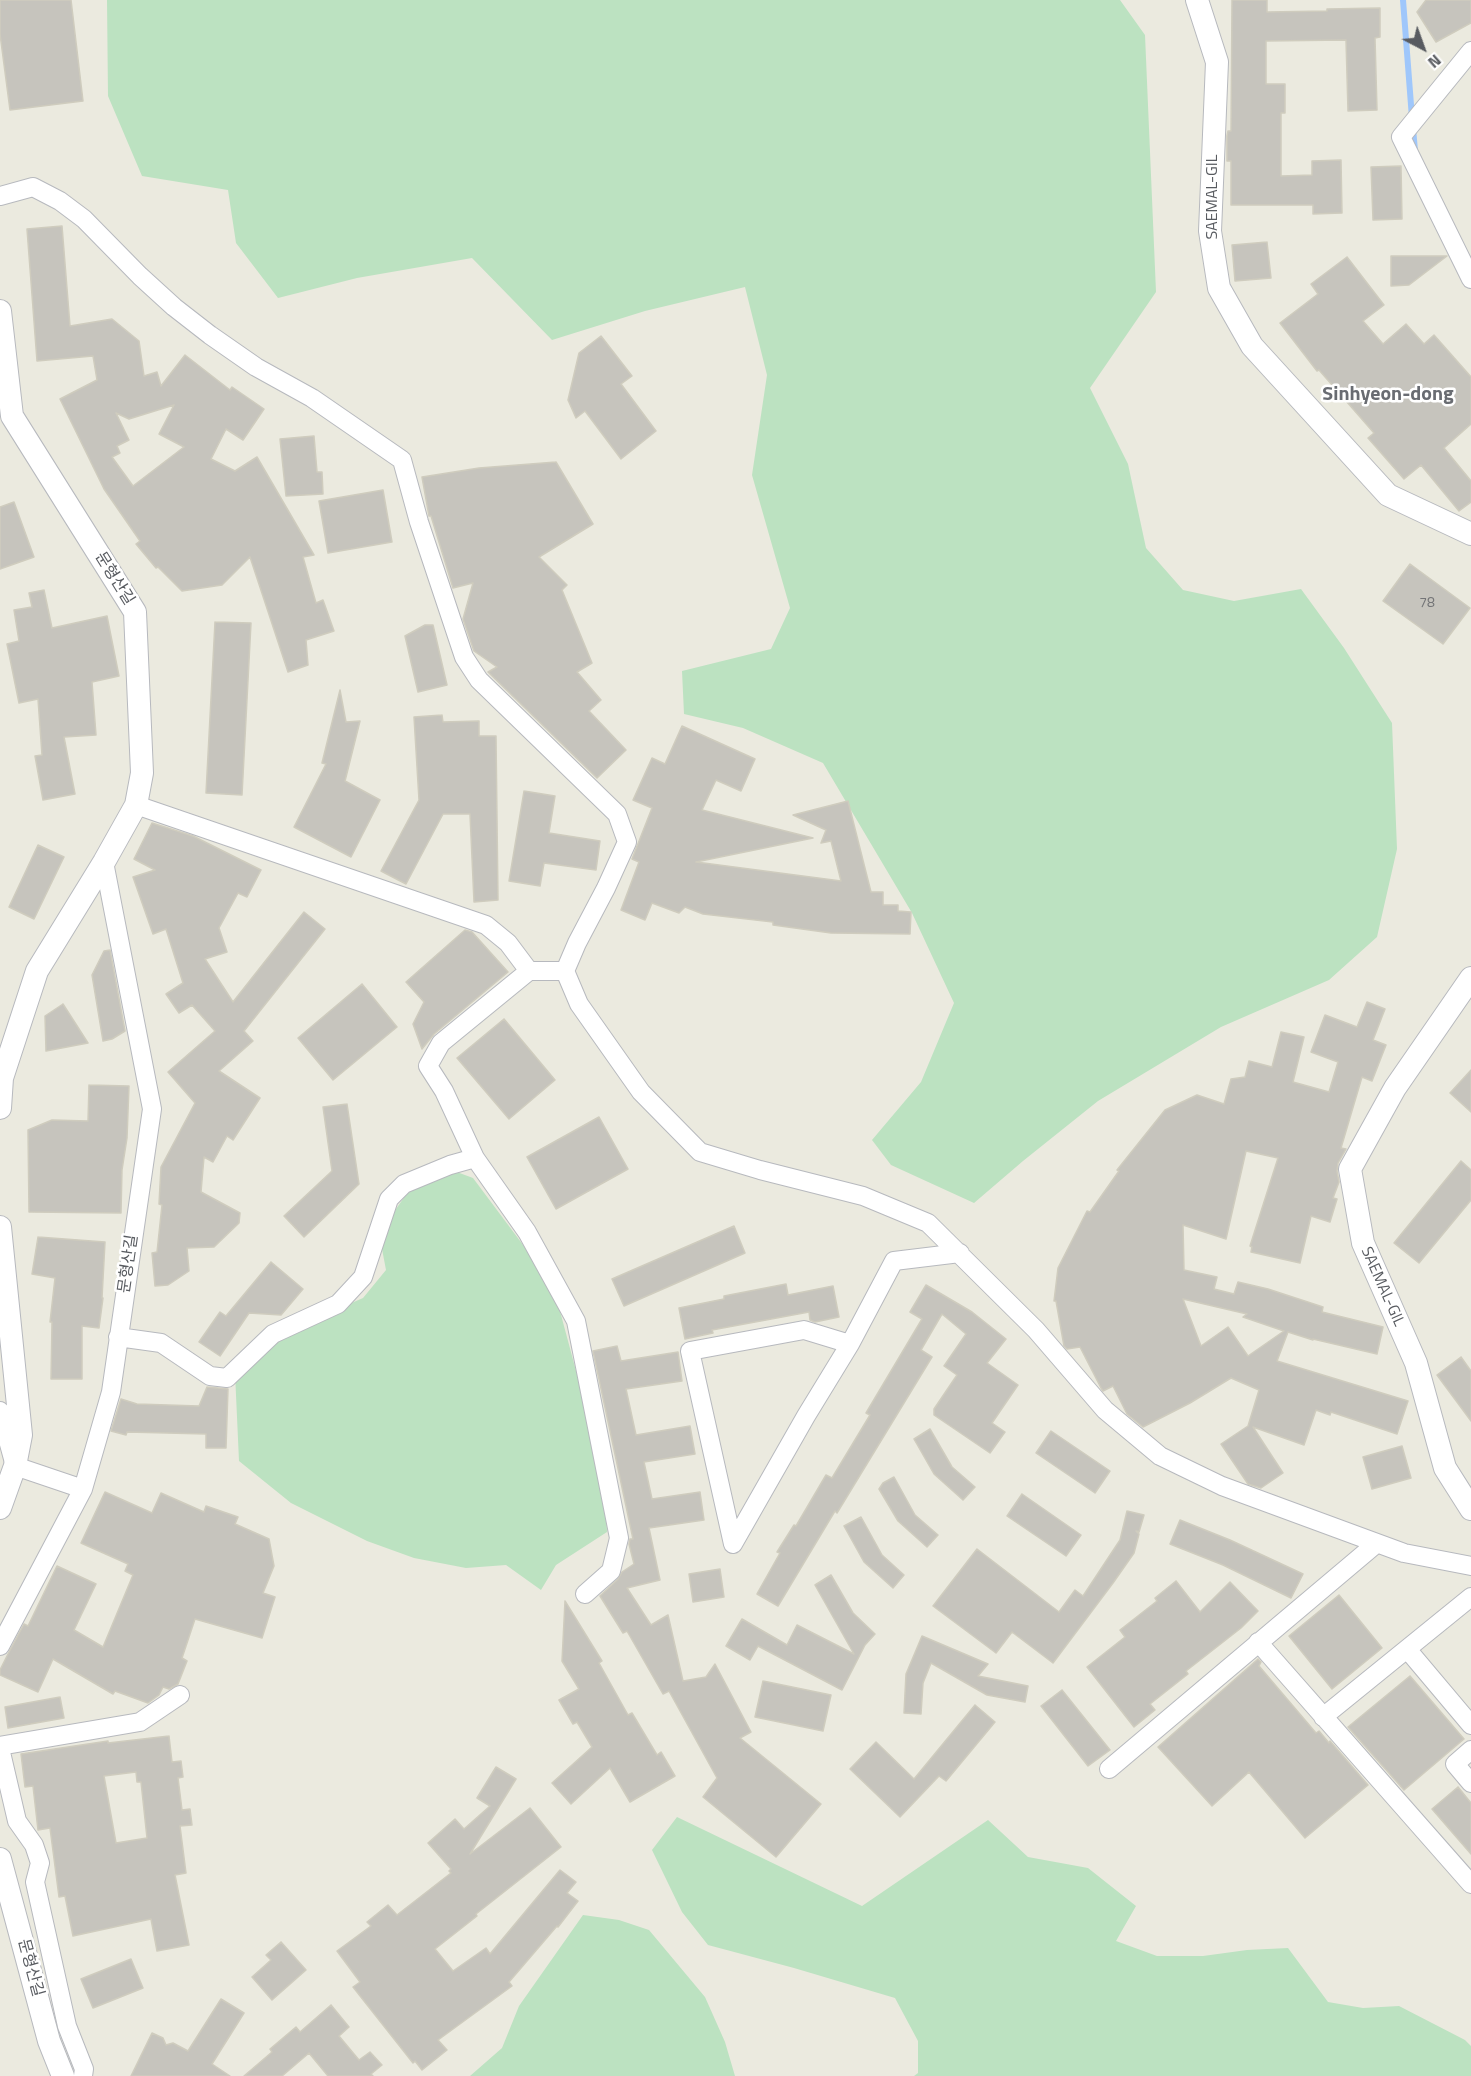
<!DOCTYPE html>
<meta charset="utf-8">
<style>
body{margin:0}
#map{position:relative;width:1471px;height:2076px;overflow:hidden;background:#ebeadf;font-family:"Titillium Web",sans-serif}
canvas{display:block}
.north{position:absolute;left:1393px;top:18px;width:60px;height:60px;-webkit-text-stroke:4px #fff;paint-order:stroke;rotate:139deg;font-size:16px;font-weight:700;line-height:24px;text-align:center;color:#585b60}
.north::after{content:'';display:block;margin:auto;width:21px;height:27px;background:#585b60;clip-path:polygon(50% 0,100% 100%,50% 72%,0 100%)}
</style>
<div id="map">
<canvas width="1471" height="2076"></canvas>
<div class="north">N</div>
</div>
<script>
const g = document.querySelector('canvas').getContext('2d');
g.lineJoin = 'round';
function fill(path, color) { g.fillStyle = color; g.fill(path, 'evenodd'); }
const shape = rows => new Path2D(rows.map(r => 'M' + r).join(''));
function stroke(path, color, width, dash) { g.strokeStyle = color; g.lineWidth = width; g.lineCap = dash ? 'butt' : 'round'; g.setLineDash(dash || []); g.stroke(path); }
function label(font, color, halo, rows, align = 'center') {
  g.font = font + ' "Titillium Web","Noto Sans KR",sans-serif'; g.lineWidth = 5; g.setLineDash([]); g.textBaseline = 'middle'; g.strokeStyle = halo; g.fillStyle = color; for (const [text, x, y, turn = 0] of rows) {
    g.save(); g.translate(x, y); g.rotate((+turn || 0) * Math.PI / 180); g.textAlign = isNaN(turn) ? turn : align; if (halo) g.strokeText(text, 0, 0); g.fillText(text, 0, 0); g.restore();
  }
}
fill(shape([
 [107,0,1120,0,1145,35,1156,292,1090,388,1128,464,1146,548,1183,590,1234,601,1301,589,1344,648,1392,723,1397,849,1377,937,1329,980,1221,1027,1098,1101,1023,1161,974,1203,891,1165,872,1140,921,1082,954,1003,912,913,823,763,743,728,684,714,682,671,771,649,790,608,752,475,767,375,745,287,645,311,552,340,472,258,357,278,278,298,236,243,228,190,142,176,108,96],
 [446,1168,473,1178,553,1285,605,1479,607,1532,556,1565,541,1590,506,1565,466,1568,414,1558,367,1541,291,1503,239,1461,235,1373,272,1345,324,1315,363,1298,386,1270,379,1233,420,1175],
 [677,1817,862,1906,988,1820,1028,1857,1088,1868,1136,1906,1116,1941,1157,1956,1203,1956,1247,1950,1288,1948,1328,2002,1363,2008,1399,2006,1465,2040,1471,2046,1471,2076,914,2076,918,2073,918,2041,895,1998,794,1968,708,1945,682,1912,652,1850],
 [583,1915,619,1920,649,1930,705,1997,725,2042,735,2076,470,2076,502,2048,519,2006]
]), '#bce2c1');
stroke(shape([
 [1403,0,1412,118],
 [1413,128,1415,151]
]), '#9fc7fb', 6);
const building = shape([
 [0,0,71,0,83,101,10,110,0,34,0,0],
 [1232,0,1267,0,1267,12,1327,11,1327,9,1380,8,1380,37,1375,38,1377,110,1348,111,1346,40,1266,41,1266,84,1285,84,1285,113,1281,113,1281,176,1312,175,1312,161,1341,160,1342,213,1313,214,1313,205,1231,205,1231,161,1227,161,1227,136,1228,131,1231,131,1232,0],
 [1426,0,1471,0,1471,23,1436,42,1417,12,1426,0],
 [1401,166,1402,219,1373,220,1371,167,1401,166],
 [62,226,70,326,112,319,139,341,144,376,157,372,161,386,185,355,230,390,232,387,264,409,243,440,226,429,211,459,235,471,257,457,314,555,303,557,316,603,323,600,334,631,306,640,308,665,288,672,250,557,222,585,182,591,158,567,156,568,136,544,140,541,104,489,60,399,97,380,93,356,37,361,27,229,62,226],
 [174,405,159,434,184,447,133,486,112,457,120,453,117,446,129,440,116,413,129,419,174,405],
 [1267,242,1271,278,1235,281,1232,245,1267,242],
 [1391,256,1447,256,1409,285,1391,286,1391,256],
 [1347,257,1384,305,1363,321,1383,344,1406,324,1424,344,1434,335,1471,377,1471,424,1444,448,1471,481,1471,502,1459,511,1421,465,1404,479,1368,438,1374,433,1319,370,1317,371,1280,323,1318,294,1311,284,1347,257],
 [601,336,632,376,621,384,656,431,621,459,585,411,576,418,568,400,579,353,601,336],
 [314,436,317,472,322,472,323,494,286,496,280,439,314,436],
 [556,462,593,524,539,557,567,585,562,590,592,663,577,672,601,700,589,711,626,750,597,778,488,672,497,667,474,651,463,619,473,583,453,588,431,516,429,516,422,477,479,468,556,462],
 [383,490,392,542,328,553,319,501,383,490],
 [14,502,34,557,0,569,0,507,14,502],
 [1410,564,1470,608,1443,644,1383,601,1410,564],
 [44,590,52,628,107,616,119,676,92,682,96,735,64,737,75,794,43,800,35,756,42,755,38,699,19,703,7,644,19,641,14,610,32,607,29,593,44,590],
 [215,622,251,623,242,795,206,793,215,622],
 [425,625,433,625,447,685,418,692,405,636,425,625],
 [340,690,346,722,360,721,345,781,380,800,351,857,294,827,326,764,322,763,340,690],
 [442,715,443,722,479,721,479,736,496,736,498,900,474,902,470,814,443,814,406,884,381,871,419,800,414,717,442,715],
 [682,726,755,759,741,791,716,780,702,810,813,838,696,862,841,881,831,841,821,843,826,830,793,815,848,801,871,892,883,892,883,905,898,905,898,911,911,912,910,934,831,933,773,925,773,922,703,914,685,907,679,913,652,903,645,920,621,910,639,862,632,859,652,808,633,800,652,758,665,764,682,726],
 [524,791,555,796,549,833,600,841,596,870,544,863,540,886,509,881,524,791],
 [152,823,193,836,261,870,247,897,238,893,219,928,227,952,205,959,233,1002,304,912,325,929,244,1031,253,1041,219,1071,260,1098,233,1140,227,1136,213,1162,204,1157,201,1192,240,1213,239,1223,214,1247,187,1248,189,1271,168,1285,155,1286,152,1253,157,1252,162,1205,159,1204,161,1167,195,1103,168,1072,215,1031,192,1005,179,1013,166,994,183,983,166,929,153,934,133,877,155,870,134,859,152,823],
 [38,845,64,857,34,919,9,907,38,845],
 [465,930,472,932,508,972,434,1034,422,1049,413,1024,424,1002,406,982,465,930],
 [110,950,125,1031,112,1039,103,1041,92,975,104,951,110,950],
 [362,984,397,1027,333,1080,298,1038,362,984],
 [1367,1002,1385,1009,1373,1040,1386,1045,1372,1081,1362,1077,1341,1148,1346,1149,1338,1163,1337,1171,1339,1182,1333,1198,1337,1199,1330,1222,1311,1216,1300,1263,1251,1252,1252,1247,1250,1246,1278,1158,1246,1151,1226,1239,1183,1225,1184,1270,1217,1277,1214,1289,1234,1294,1238,1282,1268,1289,1323,1307,1322,1312,1383,1327,1377,1354,1313,1339,1313,1340,1288,1332,1277,1361,1408,1401,1397,1434,1331,1412,1330,1415,1316,1410,1304,1445,1253,1427,1283,1473,1261,1488,1248,1484,1221,1444,1248,1426,1259,1390,1231,1378,1190,1403,1143,1427,1127,1414,1113,1386,1103,1391,1101,1388,1080,1347,1067,1349,1064,1346,1056,1301,1054,1301,1058,1268,1087,1211,1090,1212,1119,1171,1117,1170,1165,1110,1197,1095,1224,1104,1231,1079,1245,1077,1249,1061,1272,1067,1281,1032,1304,1037,1293,1082,1329,1092,1338,1062,1311,1052,1325,1015,1357,1027,1367,1002],
 [1183,1299,1247,1314,1243,1317,1284,1331,1248,1356,1228,1327,1201,1346,1183,1299],
 [63,1004,88,1043,46,1051,45,1016,63,1004],
 [504,1019,555,1080,509,1119,457,1058,504,1019],
 [1471,1070,1471,1112,1450,1093,1471,1070],
 [89,1085,129,1086,127,1138,122,1170,121,1213,29,1212,28,1130,52,1120,88,1121,89,1085],
 [347,1104,359,1184,304,1237,284,1216,332,1171,323,1107,347,1104],
 [599,1117,628,1169,556,1209,527,1157,599,1117],
 [1461,1161,1471,1170,1471,1200,1419,1263,1394,1243,1461,1161],
 [734,1226,745,1253,624,1306,612,1279,734,1226],
 [38,1237,105,1242,102,1298,103,1298,99,1328,82,1326,82,1379,51,1379,52,1322,50,1322,55,1278,32,1274,38,1237],
 [271,1262,303,1289,281,1315,249,1313,220,1356,199,1342,220,1312,226,1316,271,1262],
 [786,1284,788,1295,833,1286,839,1317,815,1322,810,1320,809,1312,712,1330,713,1333,685,1339,679,1308,724,1299,724,1296,786,1284],
 [926,1285,972,1312,1006,1339,987,1363,1018,1385,992,1423,1005,1432,990,1453,934,1415,934,1409,957,1375,944,1366,966,1334,942,1314,921,1350,932,1357,837,1513,835,1511,778,1606,757,1594,758,1592,780,1553,777,1552,794,1525,796,1526,826,1475,832,1478,870,1415,866,1413,922,1319,910,1312,926,1285],
 [617,1346,621,1361,678,1352,682,1381,626,1389,636,1435,690,1426,695,1454,644,1462,652,1499,700,1492,704,1520,649,1528,660,1580,627,1588,651,1625,668,1615,683,1681,706,1677,715,1664,751,1732,740,1738,821,1804,776,1857,703,1797,717,1778,669,1691,663,1694,627,1631,623,1633,600,1596,618,1579,622,1572,634,1564,629,1544,630,1539,633,1539,593,1351,617,1346],
 [1461,1357,1471,1371,1471,1421,1437,1375,1461,1357],
 [207,1387,228,1389,226,1448,206,1448,206,1434,127,1432,126,1435,111,1431,121,1399,137,1404,199,1406,207,1387],
 [930,1429,952,1467,975,1487,963,1500,934,1474,914,1439,930,1429],
 [1051,1431,1110,1471,1095,1493,1036,1453,1051,1431],
 [1402,1446,1411,1478,1372,1489,1363,1457,1402,1446],
 [894,1477,915,1515,938,1535,927,1547,898,1521,879,1489,883,1483,894,1477],
 [105,1492,152,1513,161,1493,204,1512,206,1506,238,1517,235,1524,269,1539,274,1566,263,1593,275,1597,262,1638,195,1619,182,1658,187,1661,178,1684,169,1689,163,1687,159,1695,148,1703,115,1691,113,1694,53,1659,38,1692,0,1675,0,1670,8,1654,24,1624,28,1626,57,1566,96,1584,74,1630,103,1647,133,1575,125,1571,128,1564,81,1543,105,1492],
 [1022,1494,1081,1535,1066,1556,1007,1516,1022,1494],
 [1127,1511,1144,1515,1139,1532,1136,1531,1139,1534,1134,1553,1113,1583,1053,1663,1012,1632,996,1653,933,1606,977,1549,1059,1612,1075,1590,1083,1596,1120,1540,1127,1511],
 [861,1517,882,1555,904,1575,893,1588,864,1562,844,1526,861,1517],
 [1180,1520,1230,1540,1303,1574,1291,1598,1223,1565,1170,1544,1180,1520],
 [720,1569,724,1597,693,1602,689,1574,720,1569],
 [831,1575,853,1613,875,1634,865,1645,842,1690,758,1646,750,1660,726,1646,742,1619,787,1645,797,1625,854,1654,815,1585,831,1575],
 [1176,1581,1200,1612,1230,1582,1258,1611,1241,1628,1186,1671,1188,1674,1150,1704,1155,1710,1134,1727,1087,1667,1125,1637,1120,1630,1157,1601,1155,1598,1176,1581],
 [1339,1595,1382,1648,1332,1689,1289,1636,1339,1595],
 [565,1601,602,1661,599,1663,628,1715,632,1713,657,1755,661,1752,675,1776,630,1802,610,1768,571,1804,552,1783,592,1747,577,1722,573,1724,559,1700,579,1689,562,1661,565,1601],
 [922,1636,988,1664,978,1676,1028,1686,1025,1702,987,1695,931,1663,923,1683,921,1714,904,1713,906,1674,922,1636],
 [1258,1659,1261,1662,1259,1666,1316,1733,1319,1731,1329,1743,1330,1741,1368,1785,1305,1838,1249,1772,1212,1806,1158,1747,1258,1659],
 [1410,1676,1464,1739,1404,1790,1348,1727,1410,1676],
 [763,1681,831,1695,823,1731,755,1717,763,1681],
 [1062,1690,1110,1750,1088,1766,1041,1706,1062,1690],
 [60,1697,64,1718,8,1728,5,1707,60,1697],
 [975,1705,995,1722,946,1781,939,1776,900,1817,850,1769,876,1742,914,1779,975,1705],
 [169,1736,172,1762,181,1761,183,1777,178,1778,182,1810,190,1809,192,1825,180,1826,186,1873,175,1875,189,1945,157,1951,151,1919,73,1936,65,1896,59,1897,50,1828,38,1830,33,1786,25,1787,21,1754,108,1741,108,1743,169,1736],
 [136,1772,137,1782,141,1782,147,1838,116,1843,104,1776,136,1772],
 [496,1767,516,1779,470,1854,530,1808,561,1847,476,1914,477,1916,435,1949,453,1971,486,1948,490,1954,560,1870,576,1882,567,1893,578,1901,558,1927,557,1926,509,1982,512,1986,438,2040,447,2050,422,2070,415,2061,413,2063,353,1987,360,1982,337,1951,371,1926,367,1922,388,1905,397,1915,451,1873,449,1871,451,1869,428,1843,455,1819,464,1829,490,1806,477,1798,496,1767],
 [1458,1787,1471,1803,1471,1854,1432,1809,1458,1787],
 [281,1942,306,1970,272,2000,252,1977,271,1960,266,1955,281,1942],
 [131,1959,143,1988,93,2008,81,1979,131,1959],
 [221,1999,244,2013,212,2064,230,2076,131,2076,152,2033,163,2038,166,2045,173,2043,188,2051,221,1999],
 [331,2005,349,2027,339,2036,359,2060,370,2052,382,2065,371,2074,373,2076,328,2076,309,2053,282,2076,244,2076,272,2052,270,2049,296,2027,300,2032,331,2005]
]);
fill(building, '#c6c4bd');
stroke(building, '#cfccbe', 1.5);
const minor = shape([
 [1471,51,1401,137,1471,279],
 [0,196,33,187,60,201,84,219,140,276,174,307,210,335,256,367,312,398,402,460,419,522,464,657,479,680,617,814,627,842,606,888,577,943,565,971,579,1004,641,1092,700,1152,760,1170,863,1196,928,1223,1036,1330,1105,1410,1160,1456,1222,1486,1404,1553,1471,1566],
 [136,805,486,925,508,943,529,971],
 [565,971,529,971,441,1043,428,1066,444,1091,475,1158,527,1232,576,1321,619,1538,611,1571,585,1594],
 [118,1337,161,1343,210,1376,227,1378,273,1334,338,1304,363,1277,389,1199,404,1184,450,1165,475,1158],
 [850,1344,804,1330,690,1351,733,1544,806,1416,850,1344,894,1261,960,1253],
 [0,1411,15,1466,83,1489],
 [1258,1642,1471,1884],
 [0,1646,83,1489,111,1392,152,1109,104,862],
 [1407,1649,1471,1725],
 [1323,1717,1471,1597],
 [0,1746,140,1722,180,1695],
 [0,1748,17,1821,34,1845,40,1863,35,1882,67,2026,84,2069,83,2076],
 [1471,1750,1455,1764,1471,1783],
 [1109,1769,1377,1543]
]);
const tertiary = shape([
 [1197,0,1217,62,1210,231,1219,288,1252,346,1388,495,1471,534],
 [0,311,12,416,135,612,142,773,136,805,104,862,37,971,2,1078,0,1108],
 [1471,978,1395,1088,1350,1169,1363,1243,1416,1363,1445,1468,1471,1509],
 [0,1227,21,1435,15,1466,0,1508],
 [0,1859,49,2041,63,2076]
]);
stroke(minor, '#b7b9be', 20);
stroke(tertiary, '#b7b9be', 24);
stroke(minor, '#fff', 18);
stroke(tertiary, '#fff', 22);
label('14px', '#747577', null, [
 ["78",1427,604]
]);
label('16px', '#585b60', '#fff', [
 ["SAEMAL-GIL",1213,197,-90],
 ["문형산길",114,579,58],
 ["문형산길",129,1264,-82],
 ["SAEMAL-GIL",1382,1287,66],
 ["문형산길",30,1968,75]
]);
label('bold 20px', '#696c72', '#fff', [
 ["Sinhyeon-dong",1388,395]
]);
</script>
